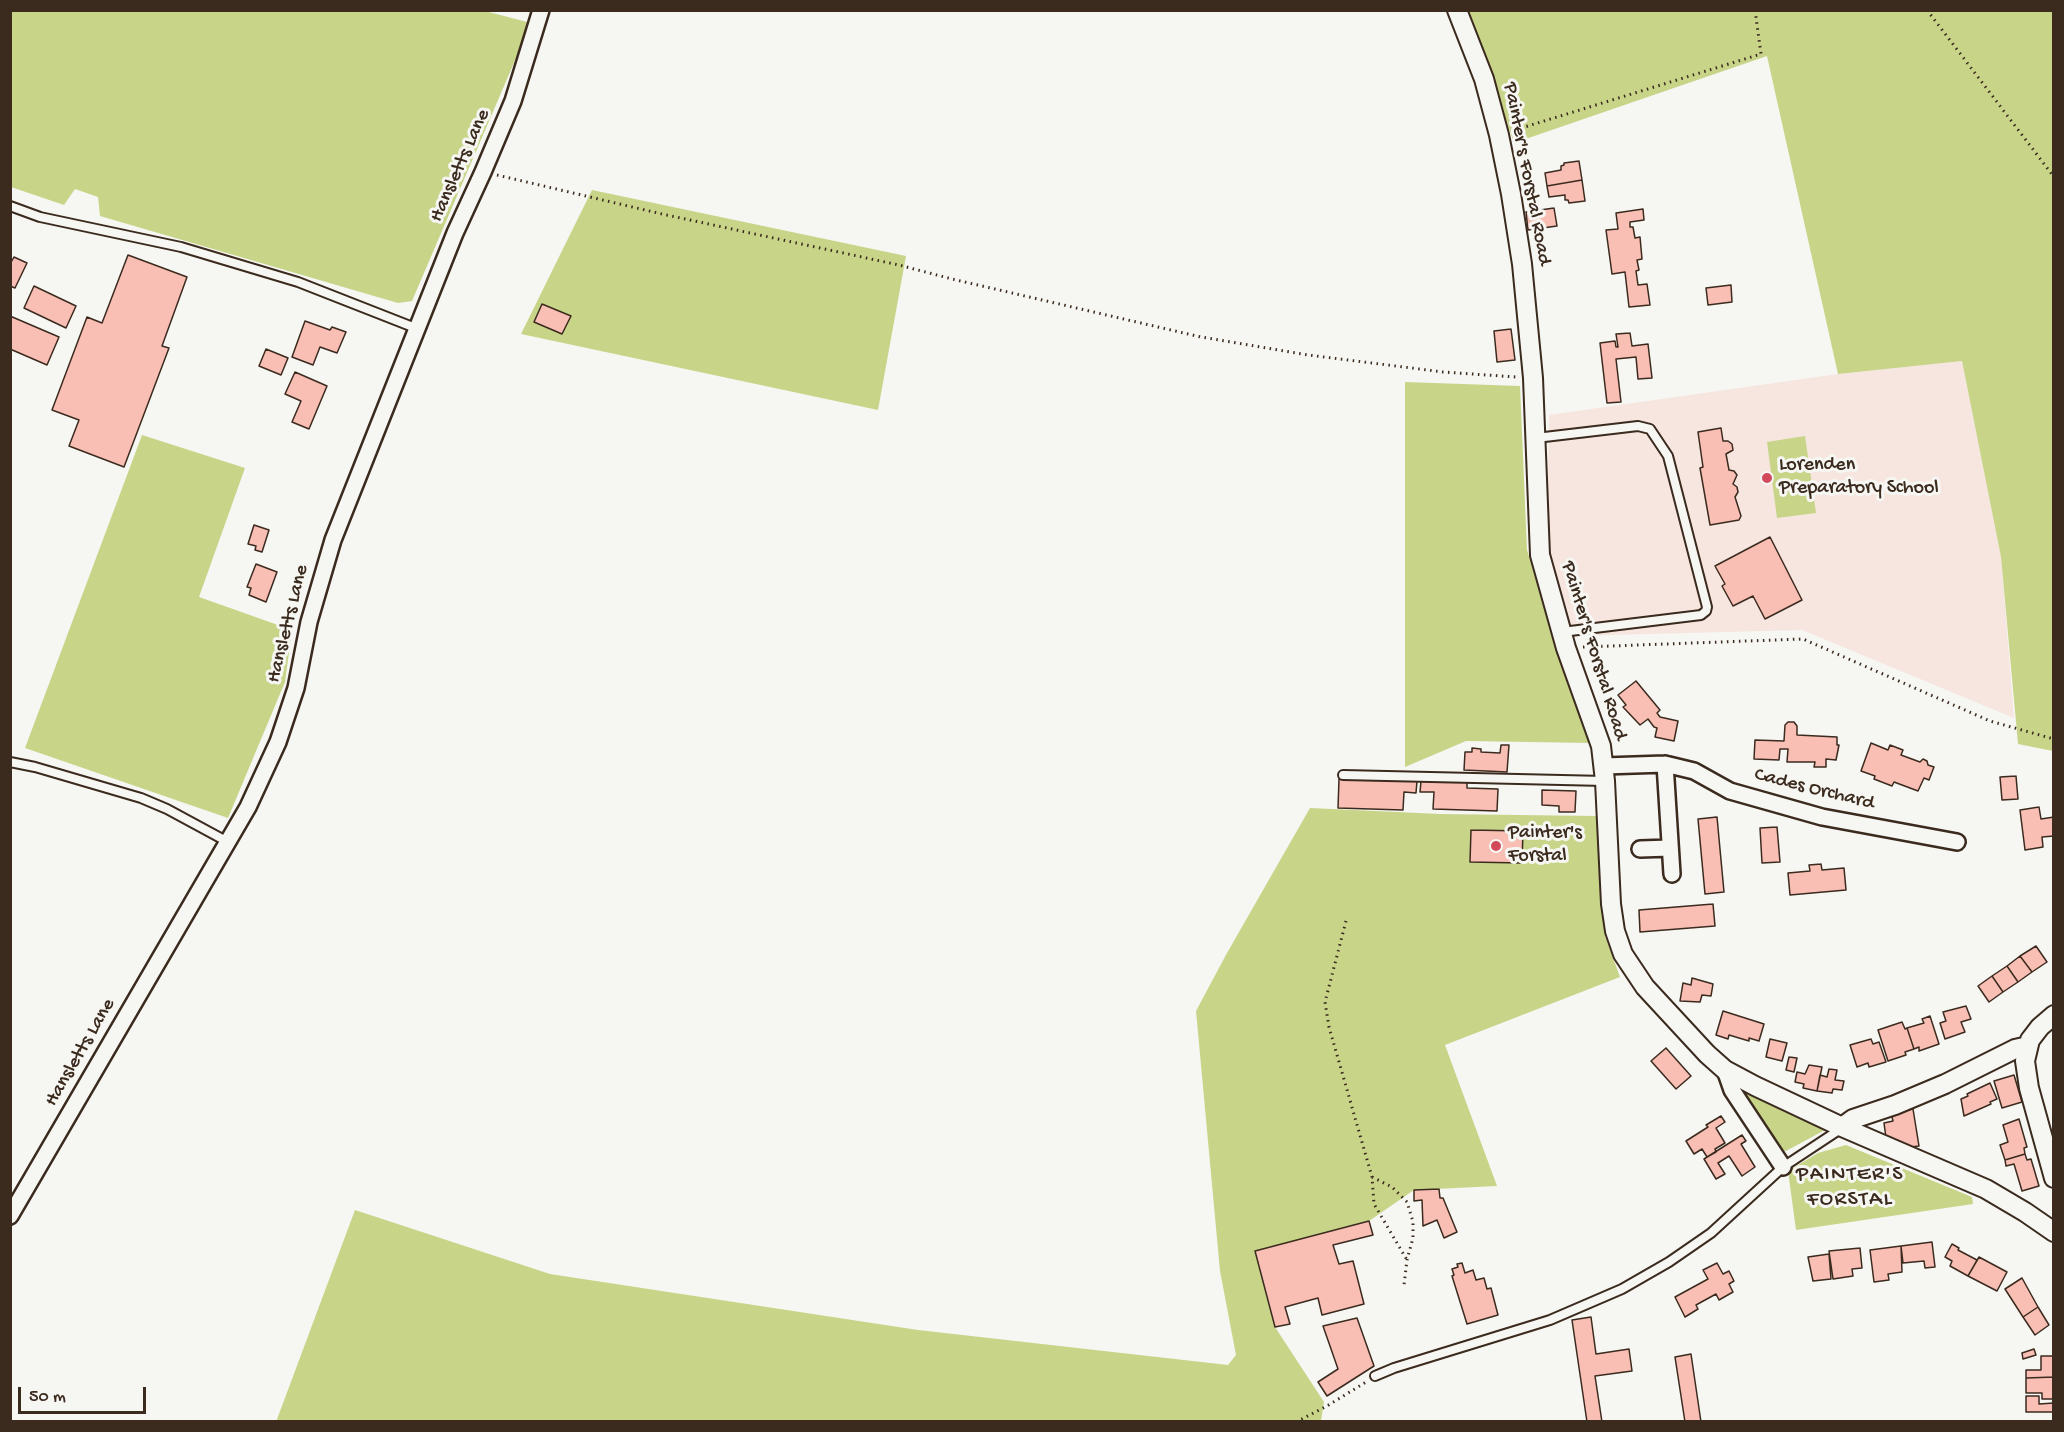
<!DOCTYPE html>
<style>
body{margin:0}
#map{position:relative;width:2064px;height:1432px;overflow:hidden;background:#f6f6f2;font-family:"Gochi Hand",sans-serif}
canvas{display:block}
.frame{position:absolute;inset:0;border:12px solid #3b2a1e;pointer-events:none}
.scale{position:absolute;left:18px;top:1387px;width:128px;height:27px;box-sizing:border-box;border:3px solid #3b2a1e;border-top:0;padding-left:8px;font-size:18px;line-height:21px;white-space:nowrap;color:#3b2a1e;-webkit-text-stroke:4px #f6f6f2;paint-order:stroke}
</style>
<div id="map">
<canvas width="2064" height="1432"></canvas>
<div class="frame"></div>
<div class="scale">50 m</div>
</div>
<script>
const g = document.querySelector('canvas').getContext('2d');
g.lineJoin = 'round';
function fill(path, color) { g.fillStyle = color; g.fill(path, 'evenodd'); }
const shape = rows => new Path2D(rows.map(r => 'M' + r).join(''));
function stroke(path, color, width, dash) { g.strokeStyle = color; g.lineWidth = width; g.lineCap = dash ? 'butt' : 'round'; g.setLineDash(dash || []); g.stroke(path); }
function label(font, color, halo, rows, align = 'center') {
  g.font = font + ' "Gochi Hand",sans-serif'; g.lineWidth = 6; g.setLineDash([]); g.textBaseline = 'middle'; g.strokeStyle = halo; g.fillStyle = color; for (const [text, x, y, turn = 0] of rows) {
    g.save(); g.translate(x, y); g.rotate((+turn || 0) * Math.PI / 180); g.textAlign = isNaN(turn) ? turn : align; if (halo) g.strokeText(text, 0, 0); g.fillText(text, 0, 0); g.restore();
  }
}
fill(shape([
 [1962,361,2001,557,2014,718,1802,630,1572,636,1547,540,1549,415,1838,374]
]), '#f7e5df');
fill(shape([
 [481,10,531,23,412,301,398,303,100,216,98,197,75,189,64,205,11,187,11,11],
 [1467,11,2053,11,2053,751,2018,744,2001,557,1962,361,1838,374,1767,56,1514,143],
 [592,190,906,256,878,410,521,334],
 [1405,382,1520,386,1527,550,1590,743,1466,741,1405,767],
 [142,435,245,468,199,597,292,630,285,682,228,818,25,748],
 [1805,436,1816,513,1777,518,1767,442],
 [1310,808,1440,814,1596,816,1605,936,1620,977,1445,1045,1497,1186,1414,1190,1369,1221,1255,1251,1275,1327,1324,1402,1321,1421,276,1422,355,1210,550,1274,918,1330,1228,1365,1236,1355,1220,1271,1196,1011,1227,953],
 [1742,1088,1825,1127,1825,1130,1786,1151,1780,1150,1740,1091],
 [1846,1145,1972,1197,1973,1204,1796,1230,1788,1171,1818,1153]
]), '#c8d589');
const building = shape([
 [1579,161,1582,180,1547,186,1545,173,1561,170,1561,166,1564,165,1564,163,1579,161],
 [1582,180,1585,201,1569,203,1568,200,1565,200,1565,195,1549,197,1547,186,1582,180],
 [1554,208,1557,226,1528,230,1526,212,1554,208],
 [1643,209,1644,220,1630,222,1630,227,1633,227,1635,238,1640,237,1642,259,1637,260,1639,270,1636,271,1638,285,1647,284,1650,305,1629,307,1625,272,1612,274,1606,230,1618,229,1616,213,1643,209],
 [128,255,187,277,162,346,169,348,124,467,69,446,79,420,52,410,87,317,102,323,128,255],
 [14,257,27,263,15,288,10,286,10,264,14,257],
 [1731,285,1732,302,1708,305,1706,288,1731,285],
 [34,286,76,306,66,328,24,308,34,286],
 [542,304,571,316,562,334,534,322,542,304],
 [10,316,59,337,47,365,10,349,10,316],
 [305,321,330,330,332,327,346,332,337,353,320,347,313,365,292,357,305,321],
 [1511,329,1515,360,1497,362,1494,331,1511,329],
 [1630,333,1632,346,1648,344,1652,378,1638,379,1636,357,1616,359,1621,402,1607,403,1600,343,1615,341,1616,347,1618,347,1616,334,1630,333],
 [266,349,288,358,281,375,259,366,266,349],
 [295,372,327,386,309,429,292,422,301,401,285,394,295,372],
 [1721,428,1723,441,1728,441,1732,444,1733,450,1726,454,1729,470,1734,471,1737,475,1733,484,1737,487,1738,492,1735,497,1741,516,1739,520,1710,525,1700,468,1703,467,1698,432,1721,428],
 [254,525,269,530,262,552,255,550,256,546,248,544,254,525],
 [1770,537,1802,600,1765,619,1753,596,1733,606,1722,586,1725,584,1715,566,1770,537],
 [256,564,277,572,266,602,249,595,251,588,247,587,256,564],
 [1636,681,1660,710,1657,713,1660,717,1678,721,1674,741,1655,737,1657,728,1654,727,1648,719,1640,725,1623,707,1626,705,1618,695,1636,681],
 [1788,722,1794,722,1797,726,1797,735,1837,737,1837,745,1839,745,1836,760,1826,759,1826,767,1814,767,1815,762,1787,762,1788,749,1780,749,1779,760,1754,759,1755,740,1784,741,1785,725,1788,722],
 [1871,743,1888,750,1890,745,1903,750,1901,755,1920,762,1923,759,1927,761,1928,765,1934,767,1929,780,1924,778,1918,791,1894,782,1892,786,1874,779,1875,776,1861,771,1871,743],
 [1501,745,1509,745,1507,772,1464,770,1465,752,1472,752,1472,748,1481,749,1481,752,1500,753,1501,745],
 [2016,776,2018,799,2002,800,2000,777,2016,776],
 [1339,779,1417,781,1416,793,1404,792,1403,810,1338,808,1339,779],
 [1435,779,1467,780,1467,788,1498,789,1497,811,1433,809,1434,792,1420,792,1421,781,1435,781,1435,779],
 [1542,790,1576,791,1575,812,1559,812,1559,806,1542,805,1542,790],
 [2039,807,2041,819,2054,817,2054,836,2042,837,2043,847,2025,850,2020,810,2039,807],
 [1717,817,1724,892,1705,894,1698,819,1717,817],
 [1777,827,1780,862,1762,863,1760,828,1777,827],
 [1471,830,1523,831,1522,863,1470,862,1471,830],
 [1821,864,1822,870,1844,868,1846,890,1790,895,1788,873,1810,871,1809,865,1821,864],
 [1713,904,1715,926,1640,932,1639,910,1713,904],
 [2036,946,2047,962,2032,972,2020,956,2036,946],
 [2020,956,2032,972,2018,982,2007,966,2020,956],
 [2007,966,2018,982,2003,992,1992,976,2007,966],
 [1992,976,2003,992,1989,1002,1978,986,1992,976],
 [1692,978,1713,984,1711,996,1702,995,1700,1002,1680,1001,1683,983,1691,985,1692,978],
 [1966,1006,1971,1019,1961,1022,1965,1032,1945,1039,1940,1023,1946,1021,1943,1012,1966,1006],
 [1723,1011,1764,1024,1759,1041,1749,1038,1749,1041,1729,1035,1728,1039,1716,1035,1723,1011],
 [1930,1016,1939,1044,1919,1051,1919,1047,1914,1049,1907,1028,1924,1023,1922,1019,1930,1016],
 [1902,1022,1905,1029,1907,1028,1914,1049,1905,1052,1906,1055,1888,1061,1878,1030,1902,1022],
 [1770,1039,1787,1043,1782,1061,1766,1057,1770,1039],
 [1871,1039,1873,1044,1879,1042,1886,1062,1869,1067,1868,1063,1857,1067,1850,1045,1871,1039],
 [1666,1048,1691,1076,1676,1089,1651,1061,1666,1048],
 [1789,1057,1797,1058,1794,1072,1786,1070,1789,1057],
 [1809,1065,1822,1067,1817,1091,1803,1088,1804,1084,1795,1082,1797,1072,1805,1074,1809,1065],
 [1829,1069,1837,1070,1835,1080,1844,1081,1842,1090,1833,1089,1832,1093,1817,1091,1820,1075,1827,1077,1829,1069],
 [2014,1075,2022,1102,2002,1108,1994,1081,2014,1075],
 [1990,1083,1997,1099,1990,1102,1991,1104,1964,1116,1961,1099,1968,1096,1967,1094,1990,1083],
 [1913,1109,1919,1146,1911,1147,1886,1138,1884,1123,1893,1121,1891,1113,1913,1109],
 [1721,1116,1725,1122,1716,1128,1725,1143,1715,1149,1716,1152,1707,1157,1702,1149,1694,1154,1686,1141,1708,1127,1706,1125,1721,1116],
 [2019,1119,2027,1147,2024,1148,2025,1154,2005,1160,2000,1145,2008,1142,2003,1125,2019,1119],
 [1742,1135,1746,1141,1741,1144,1755,1167,1742,1176,1729,1156,1718,1163,1725,1174,1716,1179,1704,1159,1742,1135],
 [2025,1154,2027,1160,2031,1159,2039,1186,2022,1191,2014,1164,2006,1166,2005,1160,2025,1154],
 [1439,1189,1440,1198,1443,1198,1457,1232,1444,1238,1437,1220,1423,1226,1422,1200,1414,1201,1414,1190,1439,1189],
 [1369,1221,1373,1235,1333,1245,1339,1264,1353,1261,1364,1304,1322,1315,1318,1298,1285,1307,1290,1324,1275,1327,1255,1251,1369,1221],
 [1932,1242,1935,1267,1925,1268,1924,1261,1903,1263,1901,1246,1932,1242],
 [1952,1244,1959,1248,1958,1250,1977,1260,1968,1276,1950,1266,1952,1261,1945,1257,1952,1244],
 [1901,1246,1902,1272,1888,1274,1889,1280,1874,1282,1870,1250,1901,1246],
 [1860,1248,1862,1268,1852,1269,1853,1276,1833,1279,1829,1251,1860,1248],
 [1829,1254,1831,1279,1813,1281,1808,1257,1829,1254],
 [1979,1257,2007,1272,1997,1291,1968,1276,1979,1257],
 [1462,1263,1465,1273,1473,1270,1476,1280,1484,1278,1487,1289,1491,1288,1498,1315,1467,1324,1452,1276,1454,1275,1452,1269,1458,1267,1457,1264,1462,1263],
 [1717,1263,1723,1274,1729,1271,1734,1281,1729,1284,1733,1292,1719,1300,1716,1294,1696,1305,1698,1309,1685,1317,1675,1297,1708,1279,1703,1270,1717,1263],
 [2022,1278,2038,1307,2023,1317,2005,1289,2022,1278],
 [2038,1307,2049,1325,2035,1335,2023,1317,2038,1307],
 [1591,1317,1596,1354,1629,1349,1632,1371,1595,1376,1602,1422,1587,1422,1572,1320,1591,1317],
 [1357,1318,1374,1366,1327,1396,1318,1382,1338,1369,1323,1326,1357,1318],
 [2034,1349,2036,1355,2023,1359,2022,1353,2034,1349],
 [1691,1354,1701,1422,1685,1422,1675,1357,1691,1354],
 [2041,1356,2054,1356,2054,1377,2026,1378,2026,1370,2041,1370,2041,1356],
 [2054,1377,2054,1399,2042,1399,2042,1393,2026,1393,2026,1378,2054,1377],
 [2026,1396,2039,1396,2039,1404,2054,1403,2054,1412,2026,1412,2026,1396]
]);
fill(building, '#f9beb4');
stroke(building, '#3b2a1e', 1.5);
const service = shape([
 [10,206,40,217,181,247,298,282,418,329],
 [1536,438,1638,426,1650,429,1668,456,1707,607,1706,611,1701,615,1562,632],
 [10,762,35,767,141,798,167,809,228,842],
 [1343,775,1605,781],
 [1375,1376,1394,1368,1550,1320,1622,1289,1669,1262,1711,1233,1783,1167,1842,1128]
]);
const minor = shape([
 [1665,764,1672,874],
 [1604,766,1665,764,1694,771,1730,791,1822,817,1957,842],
 [1640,849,1670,848],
 [1725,1070,1732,1090,1783,1167],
 [10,1216,248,807,278,742,296,688,309,622,333,540,455,233,483,172,513,101,541,10]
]);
const tertiary = shape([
 [1457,10,1484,79,1499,135,1511,194,1522,264,1533,378,1540,555,1566,648,1601,746,1605,781,1611,904,1615,931,1623,954,1645,987,1707,1054,1725,1070,1755,1086,1842,1127,1986,1189,2025,1212,2054,1232],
 [2054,1015,2040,1027,2030,1040,2025,1061,2029,1088,2054,1178],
 [1842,1127,1853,1119,1895,1105,1945,1084,2015,1049,2028,1046]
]);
stroke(service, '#3b2a1e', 12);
stroke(minor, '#3b2a1e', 20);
stroke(tertiary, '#3b2a1e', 22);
stroke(shape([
 [1927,10,2054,177],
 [1515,130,1761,54,1755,10],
 [497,175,662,214,899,265,952,279,1201,337,1308,355,1443,372,1516,377],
 [1583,647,1803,639,1990,721,2054,739],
 [1346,921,1325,1002,1329,1027,1372,1177,1374,1204,1407,1260],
 [1372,1177,1392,1187,1407,1202,1413,1222,1413,1238,1407,1260,1404,1285],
 [1296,1422,1327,1406,1366,1382]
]), '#3b2a1e', 3, [1.5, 4.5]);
stroke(service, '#f6f6f2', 8);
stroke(minor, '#f6f6f2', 15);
stroke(tertiary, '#f6f6f2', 18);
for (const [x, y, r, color] of [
 [1767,478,6,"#d1495b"],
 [1496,846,6,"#d1495b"]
]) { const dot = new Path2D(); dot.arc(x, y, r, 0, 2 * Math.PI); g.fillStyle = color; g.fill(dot); stroke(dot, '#f6f6f2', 2); }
label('20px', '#3b2a1e', '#f6f6f2', [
 ["Hansletts Lane",461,166,-66],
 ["Painter's Forstal Road",1526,174,79],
 ["Hansletts Lane",289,624,-76],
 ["Painter's Forstal Road",1593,651,73],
 ["Cades Orchard",1814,790,14],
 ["Hansletts Lane",81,1053,-60]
]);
label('20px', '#3b2a1e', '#f6f6f2', [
 ["Lorenden",1779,466],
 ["Preparatory School",1779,489],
 ["Painter's",1508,834],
 ["Forstal",1508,857]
], 'left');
g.letterSpacing = '1.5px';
label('22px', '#3b2a1e', '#f6f6f2', [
 ["PAINTER'S",1850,1176],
 ["FORSTAL",1850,1201]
]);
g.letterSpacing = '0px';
</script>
